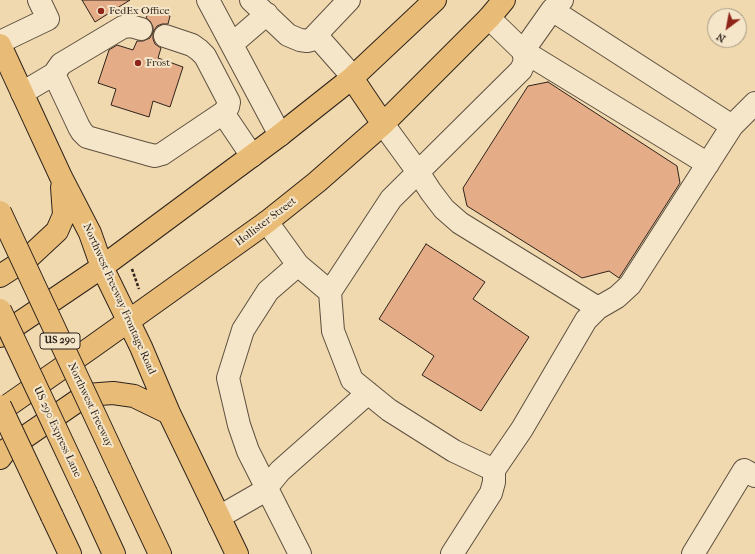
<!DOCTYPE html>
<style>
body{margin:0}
#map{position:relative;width:755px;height:554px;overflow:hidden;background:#f0d9ae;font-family:"IM FELL French Canon",serif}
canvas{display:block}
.north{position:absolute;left:707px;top:8px;width:40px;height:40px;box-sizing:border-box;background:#f5e6ca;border:1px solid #a59884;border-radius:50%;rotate:212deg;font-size:11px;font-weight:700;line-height:16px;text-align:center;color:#2e231b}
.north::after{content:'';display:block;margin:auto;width:14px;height:18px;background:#8f2418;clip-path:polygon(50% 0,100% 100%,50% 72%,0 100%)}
</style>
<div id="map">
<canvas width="755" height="554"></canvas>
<div class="north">N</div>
</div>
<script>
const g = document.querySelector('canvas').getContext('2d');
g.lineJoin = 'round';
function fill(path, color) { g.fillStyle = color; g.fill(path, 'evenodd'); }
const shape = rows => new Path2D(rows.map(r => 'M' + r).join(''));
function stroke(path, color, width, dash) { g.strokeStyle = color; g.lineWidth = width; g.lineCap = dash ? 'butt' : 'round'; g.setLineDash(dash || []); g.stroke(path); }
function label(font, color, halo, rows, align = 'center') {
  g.font = font + ' "IM FELL French Canon",serif'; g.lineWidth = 4; g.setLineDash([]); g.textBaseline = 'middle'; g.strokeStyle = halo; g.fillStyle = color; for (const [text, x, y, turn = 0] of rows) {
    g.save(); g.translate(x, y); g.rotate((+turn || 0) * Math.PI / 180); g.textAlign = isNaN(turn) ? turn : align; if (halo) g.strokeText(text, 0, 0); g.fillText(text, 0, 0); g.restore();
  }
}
const building = shape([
 [82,0,130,0,95,22,82,0],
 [150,9,170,16,168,24,162,24,157,26,153,32,153,39,155,44,161,48,158,58,183,67,170,107,153,101,149,117,111,105,116,89,98,83,109,50,117,45,133,50,137,41,143,41,150,38,153,32,153,27,150,21,146,18,150,9],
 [548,82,677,166,680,183,619,278,609,271,582,278,467,206,463,188,528,86,548,82],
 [426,244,485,282,473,299,529,337,481,411,422,375,434,356,379,319,426,244]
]);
fill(building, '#e5ac88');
stroke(building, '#2e231b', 1);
const minor = shape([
 [208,0,280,135],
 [251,0,288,35,300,40,307,41,311,40,349,0],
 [552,10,732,126],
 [489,18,523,51,708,164],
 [316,35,353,77],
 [0,42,48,19,39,0],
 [232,44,267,14],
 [54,74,79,127,82,132,87,137,147,154,155,156,162,154,223,113,228,107,229,102,205,56,199,50,192,45,165,36],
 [22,93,54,74,61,64,123,27,131,26,141,29],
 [223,113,252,156],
 [383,124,418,172,431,192,444,209,460,223,598,308],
 [267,222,298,265,330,292],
 [298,265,268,291,243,330,228,378,239,425,248,451,300,554],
 [494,470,454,451,389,410,352,380,333,331,330,292,391,199,521,70,525,61,523,51,552,10,562,0],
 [219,517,259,494,267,487,280,471,368,393],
 [452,554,491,493,494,482,494,470,522,429,586,320,598,308,617,297,630,285,732,126,755,103],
 [693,554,744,470,755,476]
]);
const major = shape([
 [0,45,61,177,90,233,102,267,141,347,169,413,237,554],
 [352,78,383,124],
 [0,276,28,258,57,231,64,215,62,187],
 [0,336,102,267,280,135,352,78,435,0],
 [0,411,92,347,267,222,317,182,383,124,489,18,504,0],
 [0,458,6,450,86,395,113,393,134,396,169,413]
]);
const highway = shape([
 [120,469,160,554],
 [86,493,114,554],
 [52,516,70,554]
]);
stroke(minor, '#5e5040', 24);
stroke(major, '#2e231b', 24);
stroke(highway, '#2e231b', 24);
stroke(shape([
 [132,269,139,289]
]), '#2e231b', 2.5, [3, 2]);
stroke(minor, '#f5e6ca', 22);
stroke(major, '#e8bc77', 22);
stroke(highway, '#e8bc77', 22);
const highwayBridge = shape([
 [0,212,120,469],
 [0,310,86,493],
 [0,406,52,516]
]);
stroke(highwayBridge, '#2e231b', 24, []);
stroke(highwayBridge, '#e8bc77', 22);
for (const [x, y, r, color] of [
 [101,11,4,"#8f2418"],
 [138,63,4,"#8f2418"]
]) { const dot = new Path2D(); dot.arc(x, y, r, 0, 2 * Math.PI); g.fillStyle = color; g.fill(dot); stroke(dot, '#f5e6ca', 1.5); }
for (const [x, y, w] of [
 [60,341,40]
]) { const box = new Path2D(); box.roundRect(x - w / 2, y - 8, w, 16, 3); g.fillStyle = '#f5e6ca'; g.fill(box); stroke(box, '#2e231b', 1); }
label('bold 10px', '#2e231b', null, [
 ["US 290",60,341]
]);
label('11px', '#2e231b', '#f5e6ca', [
 ["FedEx Office",109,11],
 ["Frost",146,63]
], 'left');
label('11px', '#2e231b', '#f5e6ca', [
 ["Hollister Street",266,222,-37],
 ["Northwest Freeway Frontage Road",119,299,66],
 ["Northwest Freeway",90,405,65],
 ["US 290 Express Lane",57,432,65]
]);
</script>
